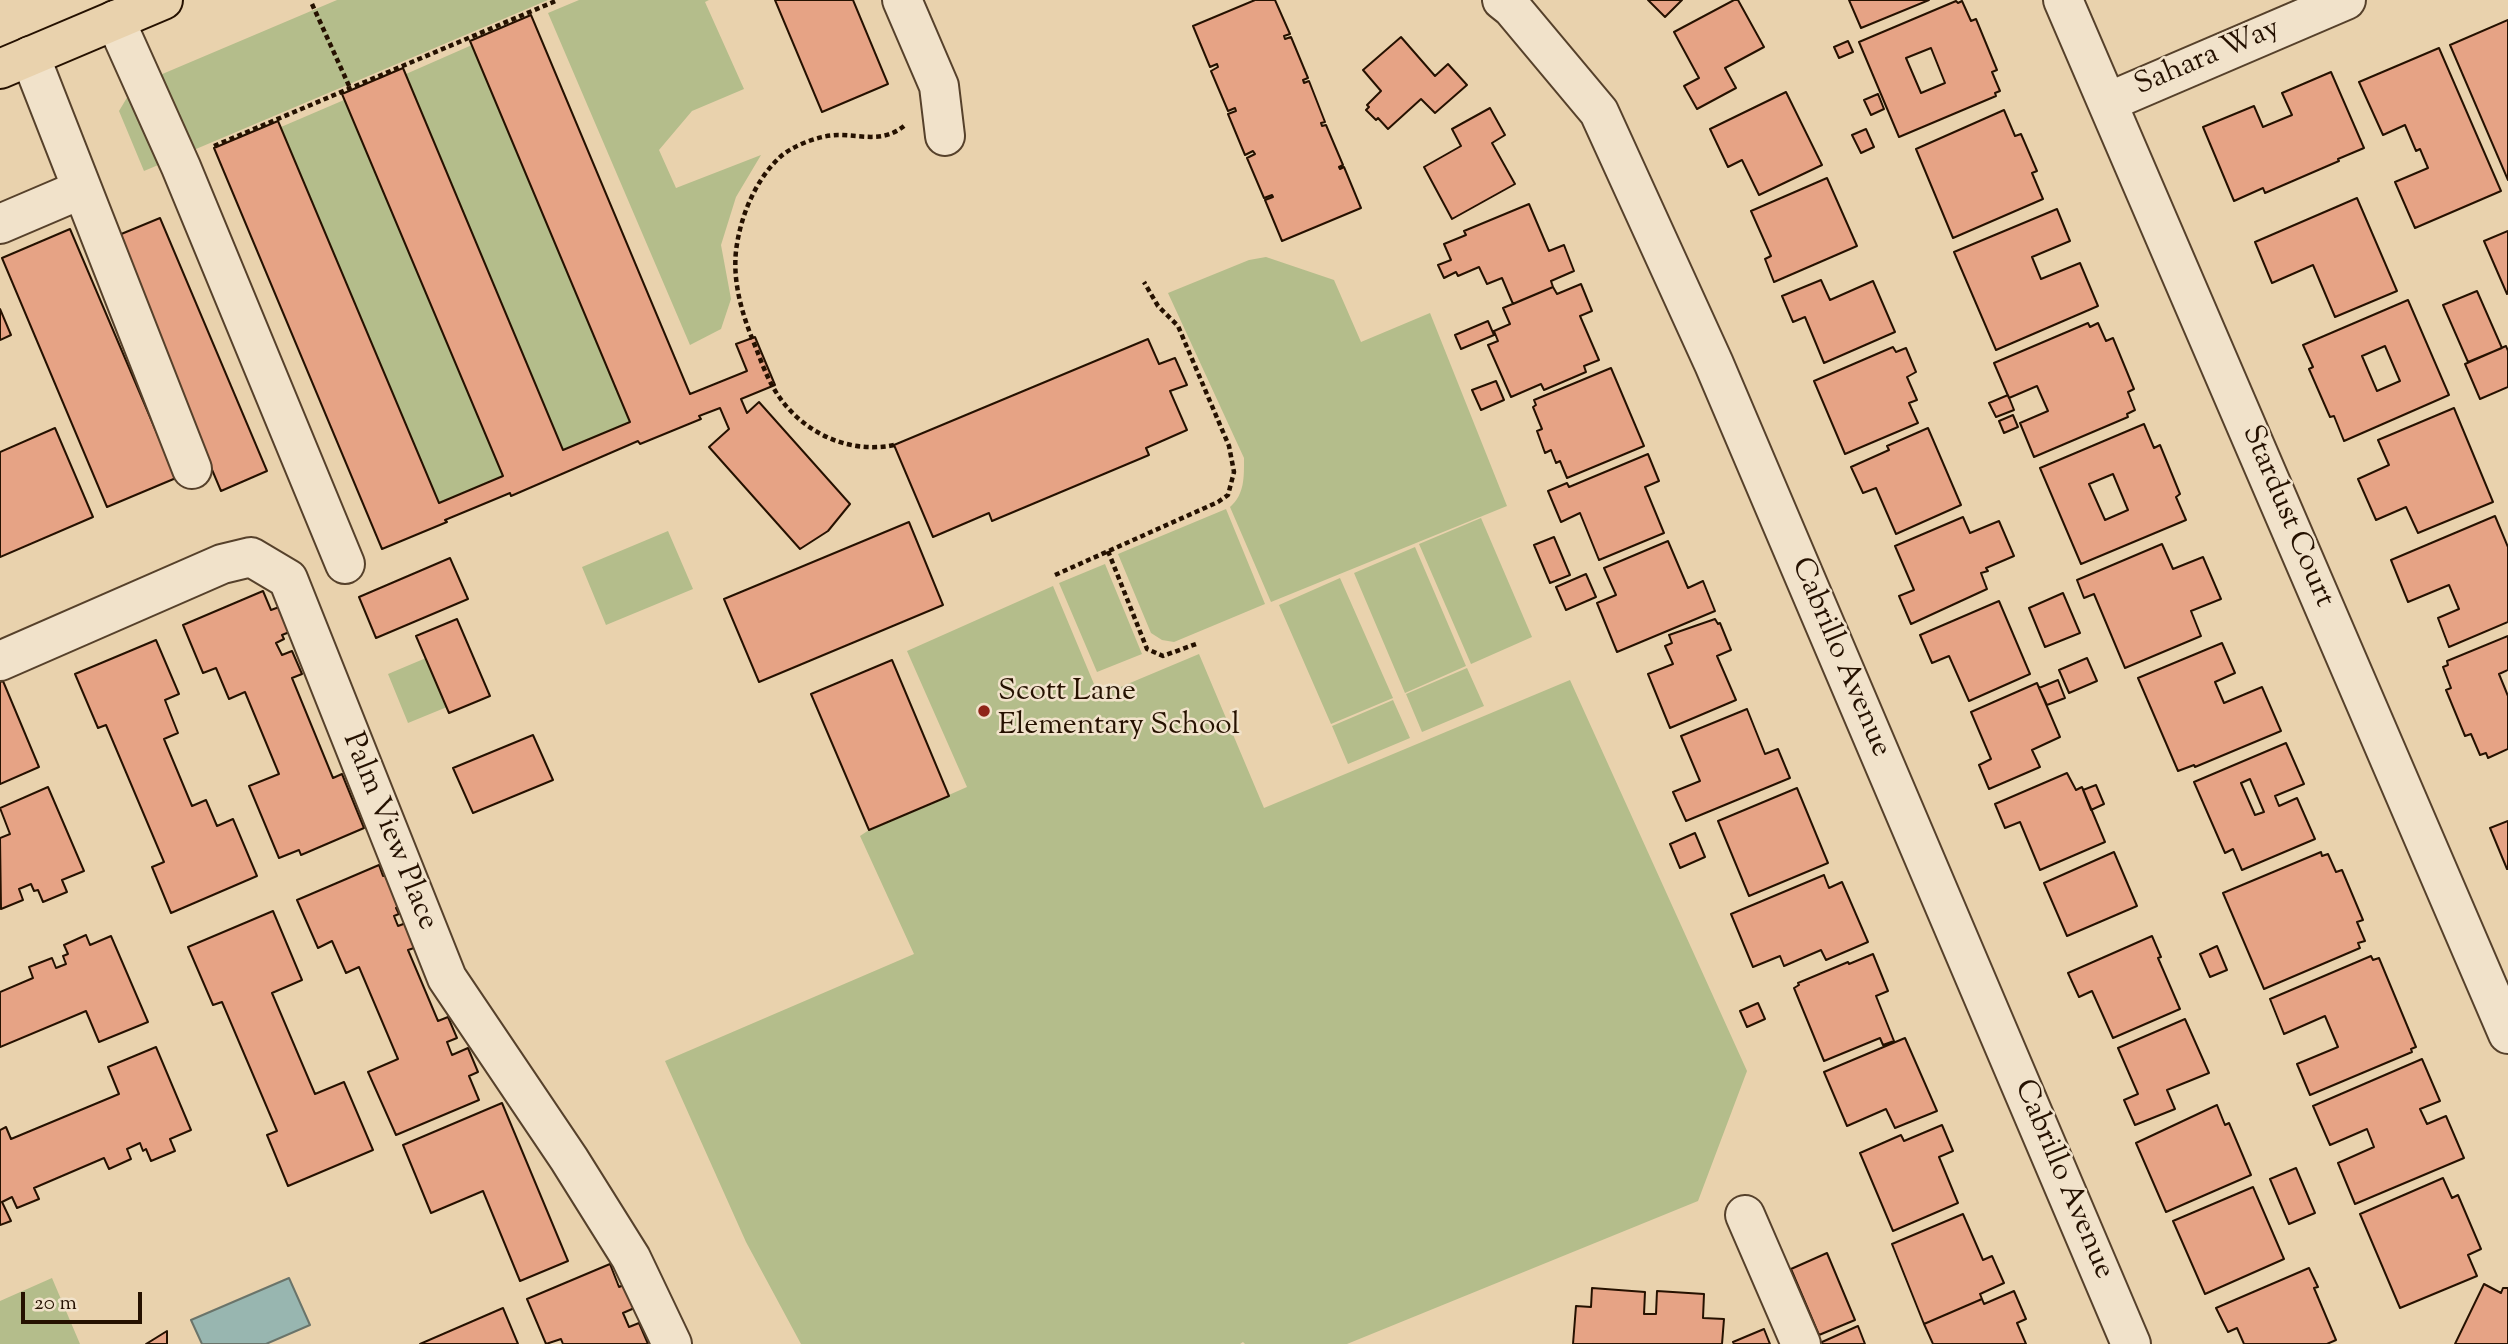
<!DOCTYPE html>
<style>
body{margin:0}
#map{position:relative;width:2508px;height:1344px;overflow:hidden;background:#e9d2ad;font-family:"Sorts Mill Goudy",serif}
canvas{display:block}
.scale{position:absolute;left:21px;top:1292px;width:121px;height:32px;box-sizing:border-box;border:4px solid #251100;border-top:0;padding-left:9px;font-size:21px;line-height:24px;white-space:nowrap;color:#251100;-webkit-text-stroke:5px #f1e2ca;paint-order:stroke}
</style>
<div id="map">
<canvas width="2508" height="1344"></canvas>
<div class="scale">20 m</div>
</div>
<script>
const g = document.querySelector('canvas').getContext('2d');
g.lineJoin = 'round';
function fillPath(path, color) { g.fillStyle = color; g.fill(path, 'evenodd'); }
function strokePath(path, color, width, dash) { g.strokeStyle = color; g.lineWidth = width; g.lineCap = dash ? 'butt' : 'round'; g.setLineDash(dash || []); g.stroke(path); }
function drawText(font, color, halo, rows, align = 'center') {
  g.font = font + ' "Sorts Mill Goudy",serif'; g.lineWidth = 5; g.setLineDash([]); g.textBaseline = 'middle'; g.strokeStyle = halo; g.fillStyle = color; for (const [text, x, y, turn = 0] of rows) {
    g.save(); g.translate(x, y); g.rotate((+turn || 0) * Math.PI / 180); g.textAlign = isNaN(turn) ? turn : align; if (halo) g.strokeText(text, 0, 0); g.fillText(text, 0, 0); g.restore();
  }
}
const green = new Path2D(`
 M337,0H548L144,171L119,111L134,86Z
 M579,0H709L705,2L744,89L692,111L659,150L676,188L761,155L736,197L721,245L731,299L721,329L690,345L548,13Z
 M472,45L630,422L563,450L406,74Z
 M344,100L503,476L439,503L281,127Z
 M1266,257L1334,280L1361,342L1430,313L1507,506L1271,602L1230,507C1245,494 1244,476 1244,458L1168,293L1249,260Z
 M1226,509L1265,604L1174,642L1162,640L1151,633L1118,554Z
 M1481,518L1532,637L1471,664L1419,544Z
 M668,531L693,589L606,625L582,567Z
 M1415,547L1466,666L1405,693L1354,573Z
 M1105,564L1142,654L1097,672L1059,583Z
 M1340,578L1393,698L1331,724L1279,605Z
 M1053,586L1099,696L1199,654L1264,808L1570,680L1747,1071L1698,1201L1347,1344H1245L1243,1342L1240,1344H801L746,1242L665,1061L914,954L860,836L869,830L967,787L907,651Z
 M426,658L447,707L408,723L388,674Z
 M1467,668L1484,706L1422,732L1406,694Z
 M1393,700L1410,738L1348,764L1332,726Z
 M52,1278L80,1344H0V1301Z`);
const water = new Path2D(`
 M289,1278L310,1325L266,1344H202L191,1320Z`);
const building = new Path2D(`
 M775,0H853L888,84L822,112Z
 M1255,0H1275L1290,34L1284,36L1285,39L1291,37L1308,78L1303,80L1304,83L1309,81L1325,122L1321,123L1322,126L1326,125L1343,165L1339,167L1340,169L1344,167L1361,208L1282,241L1265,200L1273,197L1272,195L1264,198L1247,158L1255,154L1253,151L1245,155L1228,114L1236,111L1235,108L1228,111L1211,71L1218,67L1217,64L1210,67L1193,26Z
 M1648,0H1682L1665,17Z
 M1734,0H1738L1764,47L1725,68L1736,88L1697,109L1684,86L1699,78L1674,32Z
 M1849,0H1929L1861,28Z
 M1956,1L1958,3L1962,1L1971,21L1976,19L1997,70L1992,72L2000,91L1995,93L1996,96L1899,137L1859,42ZM1931,48L1945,83L1921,93L1906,58Z
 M531,15L690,394L747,371L736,344L755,337L775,385L741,399L747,413L759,402L850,504L828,531L800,549L709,447L729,429L720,408L699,416L701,419L640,444L638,441L511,496L510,493L445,520L447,522L382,549L214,148L278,121L439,503L503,476L342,94L403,68L563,450L630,422L470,41Z
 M2508,20V180L2450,45Z
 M1401,37L1435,76L1448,64L1467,85L1435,113L1421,99L1388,129L1378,118L1376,120L1366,110L1369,107L1367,105L1381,91L1363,70Z
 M1848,41L1853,52L1839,58L1834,47Z
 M2439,48L2501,191L2415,228L2395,182L2428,168L2420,149L2416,151L2405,125L2383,135L2359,82Z
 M2331,72L2364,148L2338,159L2339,161L2265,193L2263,188L2234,201L2203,127L2254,106L2263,127L2292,115L2282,93Z
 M1786,92L1822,165L1759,195L1742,160L1728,167L1710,129Z
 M1878,94L1884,109L1871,115L1864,100Z
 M1490,108L1505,135L1492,143L1515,184L1452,219L1424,167L1461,146L1452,129Z
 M2004,110L2015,136L2021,134L2037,171L2032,173L2043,199L1953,238L1916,149Z
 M1866,129L1874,147L1861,153L1852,135Z
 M1827,178L1857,246L1774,282L1765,259L1771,256L1751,211Z
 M2357,198L2397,291L2335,317L2313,265L2272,283L2255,242Z
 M1529,204L1549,251L1564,245L1574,271L1551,281L1553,287L1513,304L1502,278L1487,284L1479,267L1458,276L1456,272L1444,278L1438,265L1451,260L1444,244L1466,235L1464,231Z
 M2057,209L2070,241L2032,257L2041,279L2080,263L2098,306L1996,350L1954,252Z
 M160,218L267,471L221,491L114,237Z
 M70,229L176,478L107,507L2,258Z
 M2508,231V293L2507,294L2484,241Z
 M1821,280L1830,300L1873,281L1895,332L1824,363L1805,317L1793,322L1782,296Z
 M1581,284L1592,311L1580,316L1599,360L1584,366L1586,372L1544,390L1541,384L1511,397L1488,345L1498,341L1494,331L1510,324L1503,308L1553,287L1557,294Z
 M2477,291L2502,348L2468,362L2443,305Z
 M2408,300L2449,395L2344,441L2334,416L2330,417L2309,369L2313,367L2303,345ZM2385,346L2400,381L2377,391L2362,356Z
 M0,309L11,335L0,340Z
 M1488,321L1494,335L1461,349L1455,335Z
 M2088,323L2090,327L2098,323L2106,341L2113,338L2134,389L2128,392L2135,410L2127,414L2128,417L2034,457L2020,423L2048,411L2037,386L2009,398L1994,363Z
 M1148,339L1159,364L1175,358L1187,385L1170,391L1187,430L1146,448L1149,455L992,521L989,513L933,537L894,445Z
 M2506,346L2508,351V387L2480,399L2465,364Z
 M1893,347L1896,352L1906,348L1916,372L1907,377L1917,400L1909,403L1918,423L1845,454L1814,381Z
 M1611,368L1644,446L1567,478L1560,461L1556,463L1551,450L1545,453L1537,431L1542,429L1533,407L1536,405L1534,400Z
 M1496,381L1504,400L1481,410L1472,390Z
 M2008,395L2014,410L1996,417L1989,403Z
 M2454,408L2493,502L2418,533L2406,507L2376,520L2358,479L2389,465L2378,440Z
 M2013,415L2018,427L2004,433L1999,421Z
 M2144,424L2154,448L2160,445L2180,494L2176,497L2186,520L2081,564L2040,468ZM2113,474L2128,510L2105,520L2089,484Z
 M55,428L93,517L0,557V452Z
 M1928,428L1961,505L1896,534L1876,488L1863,493L1851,467L1889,450L1887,446Z
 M1648,454L1659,481L1645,487L1664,533L1599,560L1580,513L1561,522L1548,491L1567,483L1569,487Z
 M2495,516L2508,547V622L2449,647L2438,618L2459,609L2449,585L2408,602L2391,560Z
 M1963,517L1970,533L1999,521L2014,556L1986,568L1988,571L1981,573L1987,589L1911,624L1899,596L1914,590L1895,546Z
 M909,522L943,605L759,682L724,599Z
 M1554,537L1570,575L1550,583L1534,545Z
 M1668,541L1688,588L1703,581L1715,611L1617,652L1597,603L1616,595L1604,568Z
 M2162,544L2173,569L2203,557L2221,599L2191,611L2201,636L2125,668L2094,594L2084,598L2077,580Z
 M450,558L468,599L376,638L359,597Z
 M1586,574L1596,597L1566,610L1556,587Z
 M263,591L271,610L282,606L292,631L282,635L284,639L276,643L282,655L292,651L302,674L292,678L333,778L342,774L364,828L301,855L299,850L279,858L249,786L279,774L245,692L229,699L216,668L203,673L183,625Z
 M2063,593L2080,633L2045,647L2029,608Z
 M1999,601L2030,674L1969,701L1949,656L1932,663L1920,635Z
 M457,619L490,696L449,713L416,636Z
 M1715,619L1718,624L1720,623L1731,650L1717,656L1736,700L1670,728L1648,674L1673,664L1665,646L1672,643L1669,635Z
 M2508,636V670L2499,674L2508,696V749L2488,758L2486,753L2480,755L2471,734L2465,736L2446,690L2451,688L2443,667L2448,665L2447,661Z
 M156,640L179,694L165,700L178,733L164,739L192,806L206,800L217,826L233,819L257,876L171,913L152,867L164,862L106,725L98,728L75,674Z
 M2222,643L2235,673L2215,682L2224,703L2262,687L2281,731L2195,767L2194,765L2178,771L2138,678Z
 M2087,658L2097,681L2069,693L2059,670Z
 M892,660L949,796L869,830L811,694Z
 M2058,680L2065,698L2047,705L2039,688Z
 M3,681L39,767L0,784V682Z
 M2037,683L2060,737L2032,750L2040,767L1989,789L1979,765L1991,759L1971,712Z
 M1747,709L1765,754L1778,749L1790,778L1686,821L1673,792L1700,781L1681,736Z
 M533,735L553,780L473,813L453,768Z
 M2286,743L2304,784L2275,796L2279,806L2297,798L2315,839L2242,870L2233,849L2225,853L2194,782ZM2250,779L2264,812L2255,815L2241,783Z
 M2067,773L2076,790L2082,787L2105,842L2040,870L2020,822L2005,828L1995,804Z
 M2096,785L2104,804L2091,810L2083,790Z
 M48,787L84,871L62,880L67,892L43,902L38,890L34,891L31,884L19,889L23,900L1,909L0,838L10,834L0,808Z
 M1797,788L1828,863L1749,896L1718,821Z
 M2508,821V869H2507L2490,828Z
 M1695,833L1705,857L1680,868L1670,844Z
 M2114,852L2137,906L2067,936L2044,883Z
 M2321,852L2322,856L2328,854L2336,872L2342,870L2363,920L2357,922L2365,941L2358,943L2360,948L2264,989L2223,893Z
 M379,865L383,876L396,871L410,903L396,908L399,914L394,916L398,926L406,923L417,947L408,950L438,1021L448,1017L457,1038L447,1042L452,1055L468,1048L478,1072L469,1076L479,1100L396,1135L368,1072L398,1059L359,967L346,973L332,941L318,948L297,900Z
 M1824,875L1829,888L1842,882L1868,942L1826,960L1821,950L1784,966L1780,956L1753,967L1731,914Z
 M273,911L302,980L272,993L315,1094L344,1082L373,1150L288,1186L267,1135L277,1131L222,1002L213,1005L188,947Z
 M86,935L90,945L111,936L148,1022L99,1042L86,1011L0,1047V992L33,978L29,967L52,958L56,968L66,964L63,956L68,954L64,945Z
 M2152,936L2161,957L2158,958L2180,1009L2113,1038L2092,991L2079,997L2068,973Z
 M2217,946L2227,970L2210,977L2200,954Z
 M1873,954L1888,991L1876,996L1894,1041L1883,1045L1880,1038L1824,1061L1794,988L1799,985L1798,983L1848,962L1849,964Z
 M2371,956L2373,960L2379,958L2416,1047L2411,1049L2412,1052L2310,1095L2297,1064L2338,1047L2325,1016L2284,1034L2270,999Z
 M1758,1003L1765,1019L1747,1027L1740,1011Z
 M2185,1019L2209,1073L2167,1090L2175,1109L2135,1125L2124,1100L2138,1094L2118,1048Z
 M1905,1038L1937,1111L1895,1128L1886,1109L1847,1126L1824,1072Z
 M156,1047L191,1130L170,1139L175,1151L151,1161L146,1149L143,1151L140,1143L127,1149L131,1159L109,1169L104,1158L34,1188L39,1199L17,1208L12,1197L2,1202L11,1221L0,1225V1130L6,1127L11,1139L119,1094L108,1067Z
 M2422,1059L2440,1101L2420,1109L2427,1124L2446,1116L2464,1158L2355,1204L2338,1163L2374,1147L2367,1129L2330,1145L2313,1106Z
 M502,1103L568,1261L520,1281L483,1191L431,1213L403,1145Z
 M2217,1105L2225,1125L2229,1123L2251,1175L2166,1212L2136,1143Z
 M1942,1125L1953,1151L1939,1157L1958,1203L1893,1231L1860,1153L1901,1135L1904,1141Z
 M2296,1168L2315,1213L2289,1224L2270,1179Z
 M2443,1178L2452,1198L2458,1195L2481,1249L2468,1255L2477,1276L2400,1308L2360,1214Z
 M2253,1187L2284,1259L2205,1294L2173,1221Z
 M1963,1214L1983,1260L1992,1256L2004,1283L1980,1294L1982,1299L1924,1324L1892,1244Z
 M1827,1253L1855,1320L1819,1335L1791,1269Z
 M610,1264L619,1287L629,1283L639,1306L623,1313L629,1327L639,1323L648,1344H563L561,1339L546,1344L527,1299Z
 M2309,1268L2318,1287L2314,1288L2336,1340L2327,1344H2244L2237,1328L2228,1332L2216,1308Z
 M2484,1284L2501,1293L2503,1288H2508V1344H2455Z
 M1592,1288L1645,1292L1644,1314H1656L1657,1291L1704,1294L1703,1318L1724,1319L1722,1344H1573L1576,1306L1591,1307Z
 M2014,1291L2026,1319L2017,1323L2026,1344H1933L1924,1324L1982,1299L1984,1304Z
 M503,1308L518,1344H420Z
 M1858,1326L1865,1344H1823L1822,1342Z
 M1764,1329L1770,1344H1734L1733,1342Z
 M167,1331V1344H146Z`);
const path = new Path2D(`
 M312,4L350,88
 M214,146L558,0
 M894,445C846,455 797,430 773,387C766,375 761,361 756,348C742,315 731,279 737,244C742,213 756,180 779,158C791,146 820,135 838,135C862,135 883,143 904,126
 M1108,551L1147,649L1163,656L1196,644
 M1055,575L1218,502L1228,495L1234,472L1229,446L1178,326L1158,306L1144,282`);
const minor = new Path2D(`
 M902,0L939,86L945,136
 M1502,0L1512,8L1599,112L1714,364L2131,1344
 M2063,0L2508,1034
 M115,20L181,167L345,564
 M30,56L192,469
 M2108,102L2346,0
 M0,224L82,189
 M0,661L222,564L251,557L288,579L447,978L569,1159L631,1258L672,1344
 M1745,1215L1801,1344`);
const major = new Path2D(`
 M0,69L163,0`);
const markers = [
 [984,711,7,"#8f2418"]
];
const streetNames = [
 ["Sahara Way",2208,59,-23],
 ["Stardust Court",2286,517,67],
 ["Cabrillo Avenue",1839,658,67],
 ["Palm View Place",388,832,68],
 ["Cabrillo Avenue",2062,1180,67]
];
const poiNames = [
 ["Scott Lane",998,694],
 ["Elementary School",998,728]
];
fillPath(green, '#b4bd8b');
fillPath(water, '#98b6b0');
strokePath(water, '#6a746a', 2);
fillPath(building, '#e6a385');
strokePath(building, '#251100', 2);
strokePath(minor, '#56412b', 42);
strokePath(major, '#251100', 42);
strokePath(path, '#251100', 4.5, [5, 3.5]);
strokePath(minor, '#f1e2ca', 38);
strokePath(major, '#e9d2ad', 38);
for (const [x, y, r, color] of markers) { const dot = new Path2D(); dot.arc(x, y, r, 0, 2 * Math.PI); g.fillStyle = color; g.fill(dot); strokePath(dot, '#f1e2ca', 2.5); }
drawText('30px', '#251100', '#f1e2ca', streetNames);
drawText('30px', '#251100', '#f1e2ca', poiNames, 'left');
</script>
